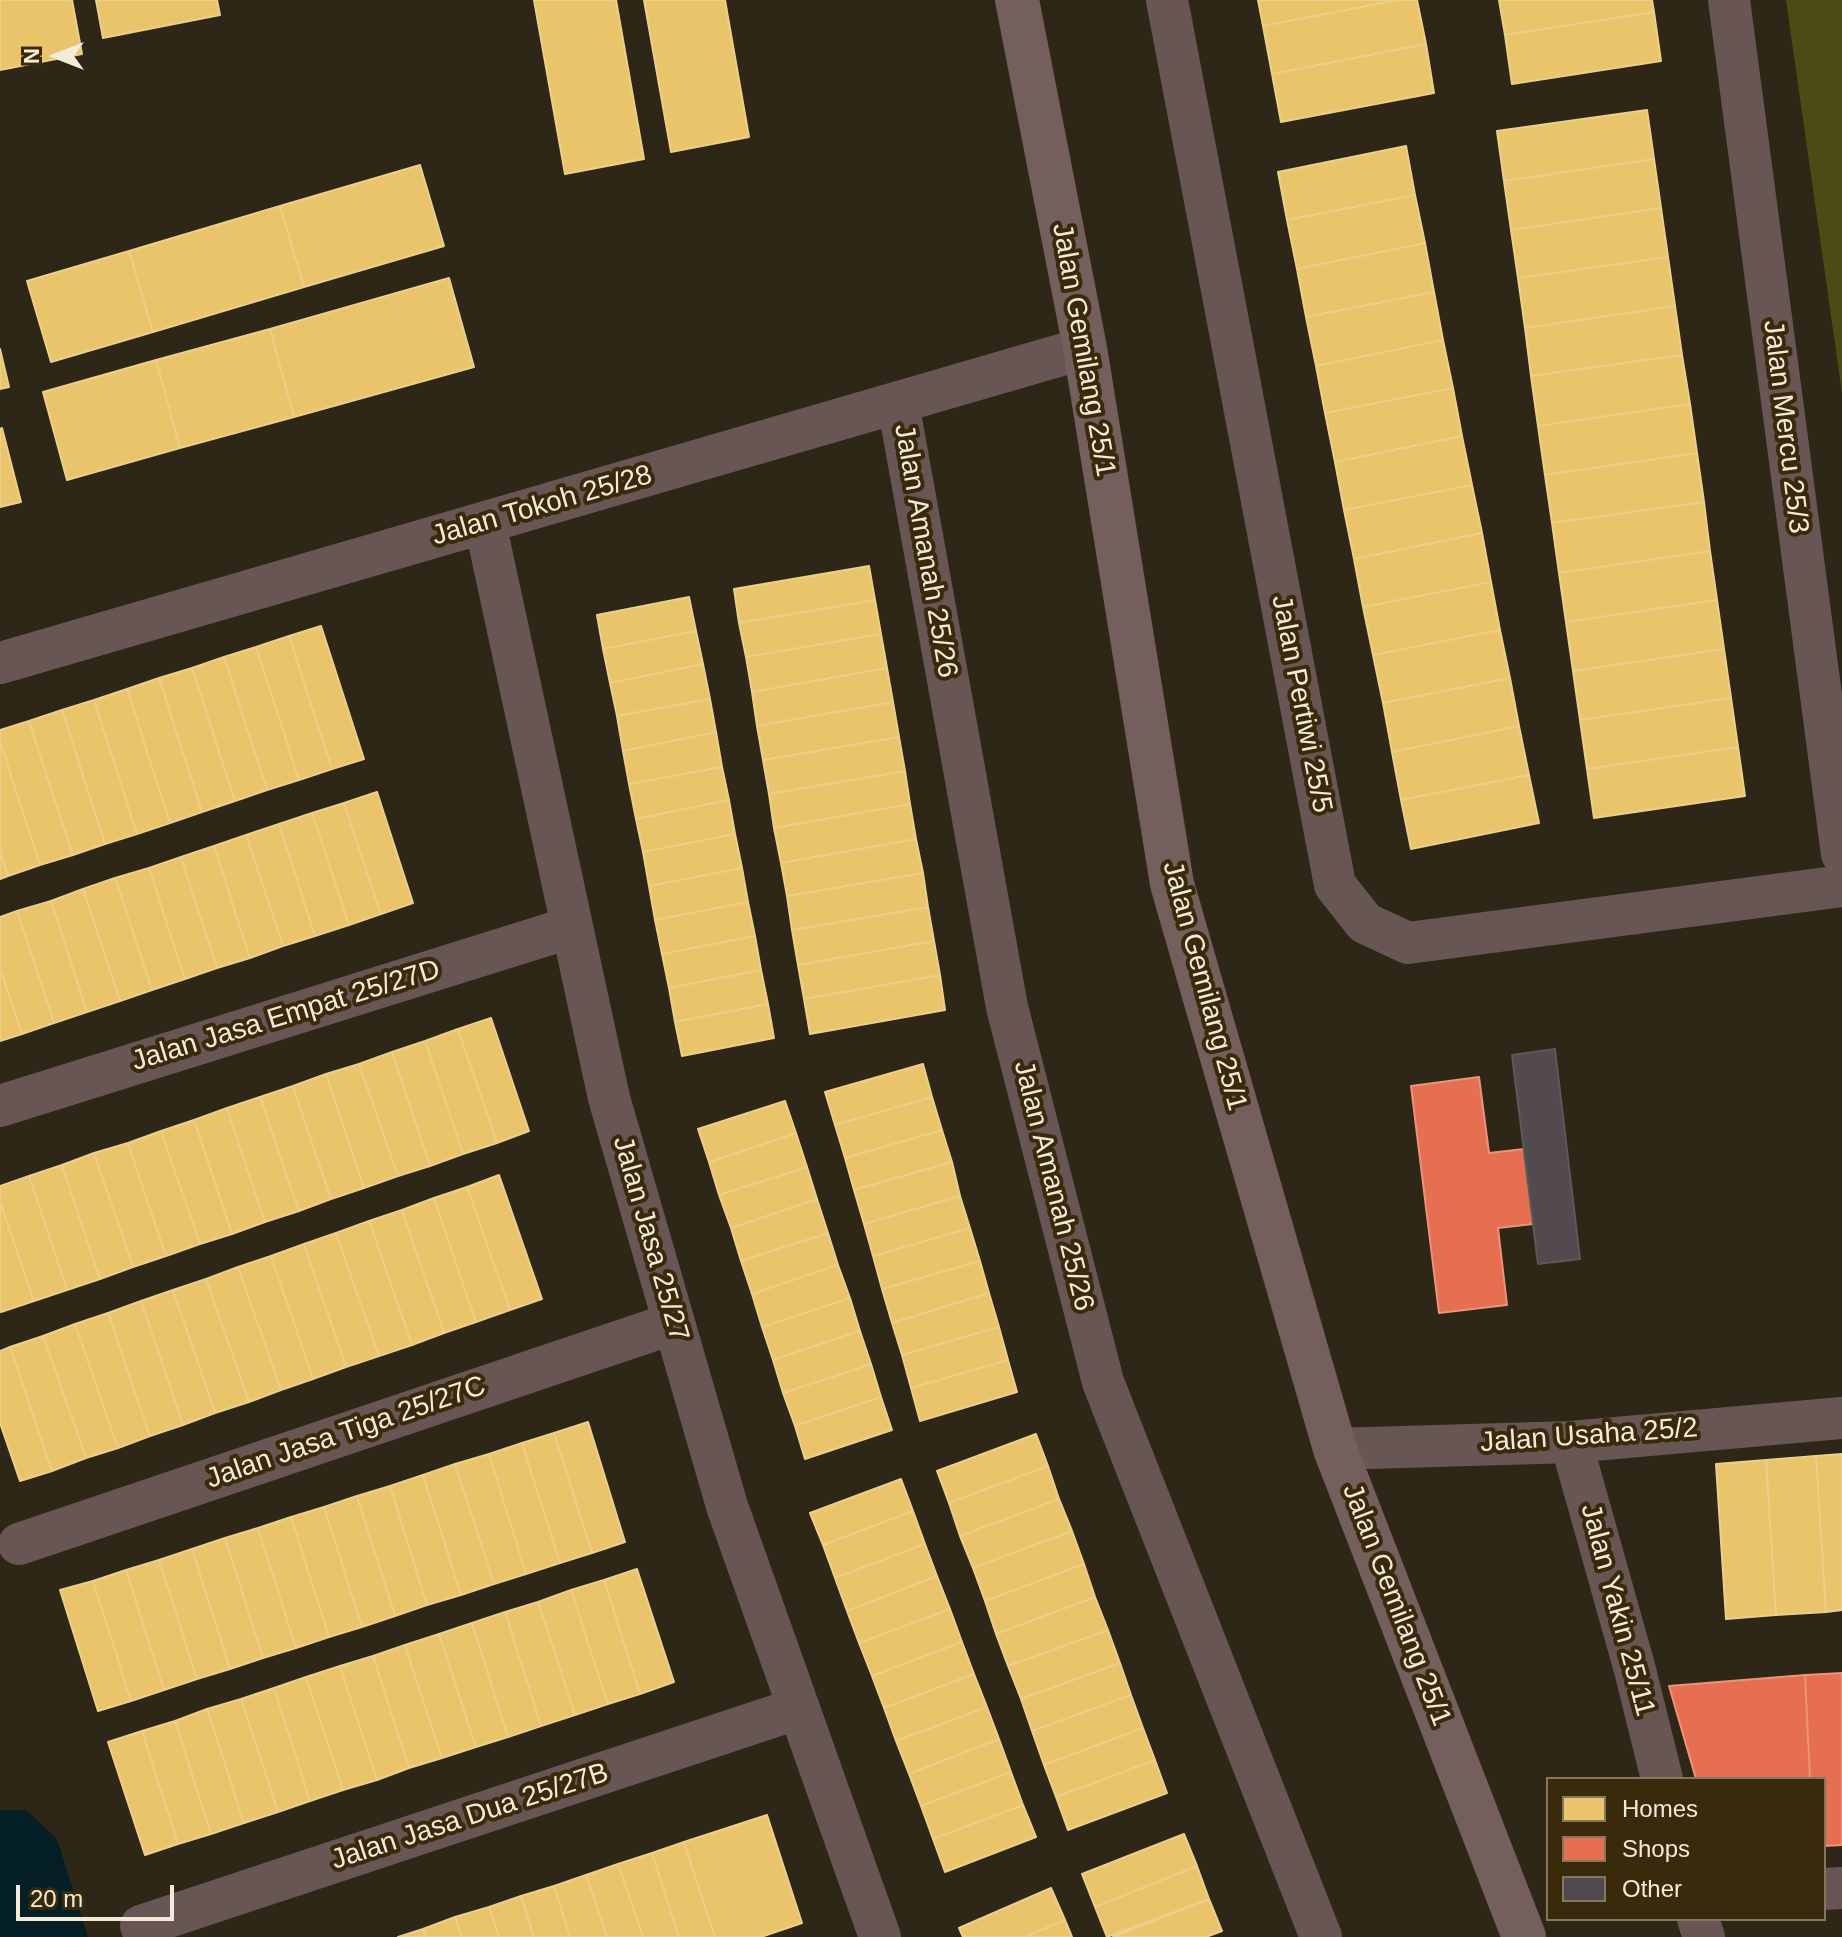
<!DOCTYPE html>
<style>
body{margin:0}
#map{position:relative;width:1842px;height:1937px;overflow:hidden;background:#2e2616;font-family:Helvetica,sans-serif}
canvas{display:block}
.legend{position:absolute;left:1546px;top:1777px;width:280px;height:144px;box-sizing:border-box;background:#392a0c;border:2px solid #84775e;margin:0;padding:10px 14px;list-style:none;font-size:24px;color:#f4ead9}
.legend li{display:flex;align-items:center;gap:16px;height:40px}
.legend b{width:40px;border:2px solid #84775e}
.north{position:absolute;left:16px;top:16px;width:80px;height:80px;-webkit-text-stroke:6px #392a0c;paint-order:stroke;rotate:270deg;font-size:22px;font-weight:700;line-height:32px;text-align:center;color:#f4ead9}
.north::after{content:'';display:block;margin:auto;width:28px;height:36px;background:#f4ead9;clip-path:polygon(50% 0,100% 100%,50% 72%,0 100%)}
.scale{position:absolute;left:16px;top:1885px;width:158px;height:36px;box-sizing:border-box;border:4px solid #f4ead9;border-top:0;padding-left:10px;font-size:24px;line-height:28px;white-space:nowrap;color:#f4ead9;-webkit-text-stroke:6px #392a0c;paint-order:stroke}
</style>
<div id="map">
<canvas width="1842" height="1937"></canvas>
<ul class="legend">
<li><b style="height:22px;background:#e9c46a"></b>Homes</li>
<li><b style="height:22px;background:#e76f51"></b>Shops</li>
<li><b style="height:22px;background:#524a4f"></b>Other</li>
</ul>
<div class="north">N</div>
<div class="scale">20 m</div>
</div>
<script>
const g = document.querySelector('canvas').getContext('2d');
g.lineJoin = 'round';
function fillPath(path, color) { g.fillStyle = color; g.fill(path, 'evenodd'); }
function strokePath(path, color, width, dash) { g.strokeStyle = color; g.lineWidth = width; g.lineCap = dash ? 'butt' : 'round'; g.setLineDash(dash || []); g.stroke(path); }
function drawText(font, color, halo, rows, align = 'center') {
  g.font = font + ' Helvetica,sans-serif'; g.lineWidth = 8; g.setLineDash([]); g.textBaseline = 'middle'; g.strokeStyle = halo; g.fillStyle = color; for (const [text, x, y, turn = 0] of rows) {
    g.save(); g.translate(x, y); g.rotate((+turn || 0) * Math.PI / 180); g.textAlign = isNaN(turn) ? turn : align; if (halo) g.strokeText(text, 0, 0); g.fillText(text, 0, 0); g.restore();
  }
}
const green = new Path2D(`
 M1786,0H1842V393Z`);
const water = new Path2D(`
 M0,1810H26L57,1839L88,1937H0Z`);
const homes = new Path2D(`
 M0,0H72L82,54L0,70Z
 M96,0H217L220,15L103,38Z
 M534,0H616L644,159L565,174Z
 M644,0H725L749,137L671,152Z
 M1258,0H1398L1263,26Z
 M1398,0H1417L1426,44L1272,74L1263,26Z
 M1499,0H1652L1654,12L1505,35Z
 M1654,12L1661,61L1512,84L1505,35Z
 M1426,44L1434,93L1281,122L1272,74Z
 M1647,110L1654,159L1504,181L1497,131Z
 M1406,146L1415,195L1287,220L1278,172Z
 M1654,159L1661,208L1511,230L1504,181Z
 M420,165L444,246L304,287L280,206Z
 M1415,195L1425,243L1297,269L1287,220Z
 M280,206L304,287L153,332L129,251Z
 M1661,208L1668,257L1518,278L1511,230Z
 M1425,243L1434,292L1306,317L1297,269Z
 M129,251L153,332L51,362L27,281Z
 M1668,257L1675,306L1525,328L1518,278Z
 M449,278L474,367L294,417L270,329Z
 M1434,292L1443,340L1316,366L1306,317Z
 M1675,306L1682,355L1531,376L1525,328Z
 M270,329L294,417L180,448L156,360Z
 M1443,340L1453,388L1325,413L1316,366Z
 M0,349L9,387L0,389Z
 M1682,355L1690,404L1538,426L1531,376Z
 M156,360L180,448L67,480L43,392Z
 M1453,388L1462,436L1335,462L1325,413Z
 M1690,404L1697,453L1545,475L1538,426Z
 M2,428L21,502L0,507V429Z
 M1462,436L1472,485L1344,510L1335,462Z
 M1697,453L1704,502L1552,523L1545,475Z
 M1472,485L1482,533L1354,559L1344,510Z
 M1704,502L1710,551L1559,573L1552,523Z
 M1482,533L1491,582L1363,607L1354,559Z
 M1710,551L1717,600L1566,622L1559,573Z
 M869,566L875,600L739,623L734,589Z
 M1491,582L1500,630L1373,655L1363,607Z
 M689,597L696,631L603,649L597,615Z
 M875,600L881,634L746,657L739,623Z
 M1717,600L1724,649L1573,671L1566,622Z
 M321,626L364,759L332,769L289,636Z
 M1500,630L1510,678L1383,703L1373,655Z
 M696,631L703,664L610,683L603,649Z
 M881,634L887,668L752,692L746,657Z
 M289,636L332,769L299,780L256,647Z
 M256,647L299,780L267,790L224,657Z
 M1724,649L1731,698L1580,720L1573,671Z
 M224,657L267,790L235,801L192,668Z
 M703,664L710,699L617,716L610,683Z
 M192,668L235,801L202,812L159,678Z
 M887,668L893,702L757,726L752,692Z
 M159,678L202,812L170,823L127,689Z
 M1510,678L1519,726L1392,752L1383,703Z
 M127,689L170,823L137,834L94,700Z
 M1731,698L1738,747L1587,769L1580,720Z
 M710,699L716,732L623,751L617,716Z
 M94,700L137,834L105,844L62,710Z
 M893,702L899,737L763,760L757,726Z
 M62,710L105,844L73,855L29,721Z
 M29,721L73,855L40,865L0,741V730Z
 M1519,726L1529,775L1401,800L1392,752Z
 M716,732L722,767L629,784L623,751Z
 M899,737L905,771L769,794L763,760Z
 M0,741L40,865L8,876L0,850Z
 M1738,747L1745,796L1594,818L1587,769Z
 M722,767L729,800L636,819L629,784Z
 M905,771L910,804L774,828L769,794Z
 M1529,775L1539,823L1411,849L1401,800Z
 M377,792L413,903L381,914L344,803Z
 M729,800L735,834L643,852L636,819Z
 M344,803L381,914L349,925L312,813Z
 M910,804L916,839L781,863L774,828Z
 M312,813L349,925L315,936L279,824Z
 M279,824L315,936L283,946L246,835Z
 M735,834L742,868L649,886L643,852Z
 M246,835L283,946L250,958L214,846Z
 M916,839L923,873L787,896L781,863Z
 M214,846L250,958L217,968L181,857Z
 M0,850L8,876L0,879Z
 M181,857L217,968L185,979L149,868Z
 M149,868L185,979L152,990L115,878Z
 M742,868L748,902L655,920L649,886Z
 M923,873L928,907L792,930L787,896Z
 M115,878L152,990L120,1001L83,889Z
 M83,889L120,1001L87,1012L51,901Z
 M51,901L87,1012L54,1023L17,911Z
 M748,902L755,936L662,954L655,920Z
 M928,907L934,941L798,965L792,930Z
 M17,911L54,1023L22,1034L0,968V917Z
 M755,936L761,970L669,988L662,954Z
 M934,941L940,975L804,999L798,965Z
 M0,968L22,1034L0,1041Z
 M761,970L768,1004L675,1022L669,988Z
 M940,975L945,1010L810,1034L804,999Z
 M768,1004L774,1038L682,1056L675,1022Z
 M491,1018L529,1131L497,1143L458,1029Z
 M458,1029L497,1143L463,1154L425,1041Z
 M425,1041L463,1154L430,1166L392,1052Z
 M392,1052L430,1166L398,1176L359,1064Z
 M359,1064L398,1176L364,1188L326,1074Z
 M923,1064L932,1097L835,1125L825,1092Z
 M326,1074L364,1188L331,1199L293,1086Z
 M293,1086L331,1199L299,1211L260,1097Z
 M260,1097L299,1211L265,1222L227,1108Z
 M932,1097L942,1130L845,1158L835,1125Z
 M785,1101L796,1133L709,1162L698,1129Z
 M227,1108L265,1222L232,1234L194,1120Z
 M194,1120L232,1234L200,1244L161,1131Z
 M942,1130L952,1162L854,1190L845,1158Z
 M161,1131L200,1244L166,1256L128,1143Z
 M796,1133L807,1167L719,1195L709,1162Z
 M128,1143L166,1256L133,1267L94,1153Z
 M94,1153L133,1267L100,1279L62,1165Z
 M952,1162L960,1196L864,1224L854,1190Z
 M62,1165L100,1279L67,1290L29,1176Z
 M807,1167L817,1199L731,1228L719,1195Z
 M499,1175L542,1299L510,1310L467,1187Z
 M29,1176L67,1290L34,1301L0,1202V1186Z
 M467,1187L510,1310L476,1322L434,1198Z
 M960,1196L970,1228L873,1256L864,1224Z
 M434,1198L476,1322L444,1333L402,1210Z
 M817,1199L828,1233L741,1261L731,1228Z
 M0,1202L34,1301L1,1312L0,1310Z
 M402,1210L444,1333L412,1345L369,1221Z
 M369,1221L412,1345L379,1356L336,1233Z
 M970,1228L980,1261L882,1289L873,1256Z
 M336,1233L379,1356L346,1367L304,1244Z
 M828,1233L838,1265L752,1294L741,1261Z
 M304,1244L346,1367L313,1379L271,1256Z
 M271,1256L313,1379L281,1390L238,1267Z
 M980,1261L989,1293L892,1323L882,1289Z
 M838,1265L850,1298L762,1327L752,1294Z
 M238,1267L281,1390L249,1402L206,1279Z
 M206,1279L249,1402L215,1413L173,1290Z
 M173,1290L215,1413L183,1425L141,1301Z
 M989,1293L999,1327L902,1355L892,1323Z
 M850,1298L860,1331L773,1360L762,1327Z
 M141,1301L183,1425L150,1436L108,1313Z
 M108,1313L150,1436L118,1448L75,1324Z
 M75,1324L118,1448L86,1458L43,1336Z
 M999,1327L1008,1360L911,1388L902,1355Z
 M860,1331L871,1364L783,1393L773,1360Z
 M43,1336L86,1458L52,1471L10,1347Z
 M10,1347L52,1471L20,1481L0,1423V1351Z
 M1008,1360L1017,1392L920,1421L911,1388Z
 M871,1364L881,1397L795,1426L783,1393Z
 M881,1397L892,1430L805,1459L795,1426Z
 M588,1422L625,1542L592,1553L554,1433Z
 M554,1433L592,1553L560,1563L522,1443Z
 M1036,1434L1048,1466L949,1503L937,1471Z
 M522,1443L560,1563L526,1574L489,1454Z
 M489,1454L526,1574L494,1584L455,1464Z
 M1842,1454V1610L1826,1612L1816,1456Z
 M1816,1456L1826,1612L1776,1615L1766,1460Z
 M1766,1460L1776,1615L1726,1619L1716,1464Z
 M455,1464L494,1584L461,1595L423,1475Z
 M1048,1466L1059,1499L960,1536L949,1503Z
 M423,1475L461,1595L427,1605L390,1486Z
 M901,1479L913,1511L823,1545L810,1513Z
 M390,1486L427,1605L395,1616L357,1496Z
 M357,1496L395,1616L362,1627L324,1507Z
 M1059,1499L1072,1531L973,1568L960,1536Z
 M324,1507L362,1627L329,1637L291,1517Z
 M913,1511L925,1544L835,1578L823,1545Z
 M291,1517L329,1637L296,1648L258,1528Z
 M258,1528L296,1648L263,1658L225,1538Z
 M1072,1531L1084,1564L985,1601L973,1568Z
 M225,1538L263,1658L230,1669L192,1549Z
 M925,1544L937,1576L847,1611L835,1578Z
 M192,1549L230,1669L197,1679L159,1560Z
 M159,1560L197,1679L164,1690L126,1570Z
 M1084,1564L1095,1597L996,1634L985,1601Z
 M637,1569L674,1682L640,1694L604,1580Z
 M126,1570L164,1690L131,1701L93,1581Z
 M937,1576L950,1609L859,1643L847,1611Z
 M604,1580L640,1694L608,1704L571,1590Z
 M93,1581L131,1701L98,1711L60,1590Z
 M571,1590L608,1704L575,1715L538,1602Z
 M1095,1597L1108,1630L1008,1666L996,1634Z
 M538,1602L575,1715L541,1726L505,1612Z
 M950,1609L962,1642L872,1676L859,1643Z
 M505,1612L541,1726L508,1737L472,1623Z
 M472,1623L508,1737L476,1747L439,1634Z
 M1108,1630L1120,1663L1021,1699L1008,1666Z
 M439,1634L476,1747L442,1758L405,1645Z
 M962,1642L974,1674L884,1708L872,1676Z
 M405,1645L442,1758L409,1768L373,1656Z
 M373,1656L409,1768L377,1780L340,1666Z
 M1120,1663L1131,1695L1032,1731L1021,1699Z
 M340,1666L377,1780L343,1790L306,1677Z
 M974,1674L987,1707L896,1741L884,1708Z
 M306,1677L343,1790L310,1801L274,1688Z
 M274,1688L310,1801L278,1812L241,1699Z
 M1131,1695L1143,1728L1044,1765L1032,1731Z
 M241,1699L278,1812L244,1823L207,1709Z
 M987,1707L999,1739L909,1774L896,1741Z
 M207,1709L244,1823L211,1834L175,1721Z
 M175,1721L211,1834L178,1844L142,1731Z
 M1143,1728L1155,1760L1056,1797L1044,1765Z
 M142,1731L178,1844L145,1855L108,1742Z
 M999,1739L1011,1772L921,1806L909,1774Z
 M1155,1760L1167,1793L1068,1830L1056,1797Z
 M1011,1772L1023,1805L933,1839L921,1806Z
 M1023,1805L1036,1837L945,1872L933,1839Z
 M767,1815L802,1923L761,1937H715L684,1842Z
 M1184,1834L1197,1866L1095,1907L1082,1874Z
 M684,1842L715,1937H679L652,1853Z
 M652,1853L679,1937H643L618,1864Z
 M618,1864L643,1937H607L586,1875Z
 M1197,1866L1209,1899L1107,1937L1095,1907Z
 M586,1875L607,1937H570L554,1886Z
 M554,1886L570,1937H534L521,1896Z
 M1051,1888L1065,1920L1025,1937H963L959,1928Z
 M521,1896L534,1937H499L489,1907Z
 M1209,1899L1222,1931L1206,1937H1113Z
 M489,1907L499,1937H462L455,1917Z
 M455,1917L462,1937H426L423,1929Z
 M1065,1920L1072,1937H1025Z
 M423,1929L426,1937H398Z`);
const shops = new Path2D(`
 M1479,1077L1489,1153L1524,1149L1533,1224L1498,1228L1507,1305L1439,1313L1411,1086Z
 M1842,1673V1845L1824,1846V1779H1810L1805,1675Z
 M1805,1675L1810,1779H1696L1669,1686Z`);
const building = new Path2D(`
 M1555,1049L1580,1259L1538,1264L1512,1055Z`);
const street = new Path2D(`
 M1167,0L1335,885L1365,923L1408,943L1842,886
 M1729,0L1842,854
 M898,403L1007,1007L1103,1382L1321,1937
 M485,523L609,1098L727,1506L880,1937
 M0,663L1085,348
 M0,1106L572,927
 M1571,1442L1635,1670L1662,1779
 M1335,1449L1571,1442L1842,1418
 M19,1544L674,1323
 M1824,1889L1842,1888
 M1698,1919L1704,1937
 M141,1926L799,1708`);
const secondary = new Path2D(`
 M1017,0L1085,348L1172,884L1335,1449L1524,1937`);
const streetNames = [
 ["Jalan Gemilang 25/1",1083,350,80],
 ["Jalan Mercu 25/3",1785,427,83],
 ["Jalan Tokoh 25/28",542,506,-16],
 ["Jalan Amanah 25/26",925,551,80],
 ["Jalan Pertiwi 25/5",1301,704,79],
 ["Jalan Gemilang 25/1",1204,986,75],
 ["Jalan Jasa Empat 25/27D",286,1016,-17],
 ["Jalan Amanah 25/26",1053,1186,76],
 ["Jalan Jasa 25/27",650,1239,74],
 ["Jalan Jasa Tiga 25/27C",346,1433,-19],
 ["Jalan Usaha 25/2",1589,1436,-4],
 ["Jalan Gemilang 25/1",1396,1605,69],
 ["Jalan Yakin 25/11",1617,1610,75],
 ["Jalan Jasa Dua 25/27B",470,1817,-18]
];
fillPath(green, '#4b4c14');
fillPath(water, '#041f25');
fillPath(homes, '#e9c46a');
strokePath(homes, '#eccf8b', 2);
fillPath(shops, '#e76f51');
strokePath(shops, '#eb947a', 2);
fillPath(building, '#524a4f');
strokePath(building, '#5e5958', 2);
strokePath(street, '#675653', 42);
strokePath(secondary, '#745f5c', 44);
drawText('28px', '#f4ead9', '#392a0c', streetNames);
</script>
